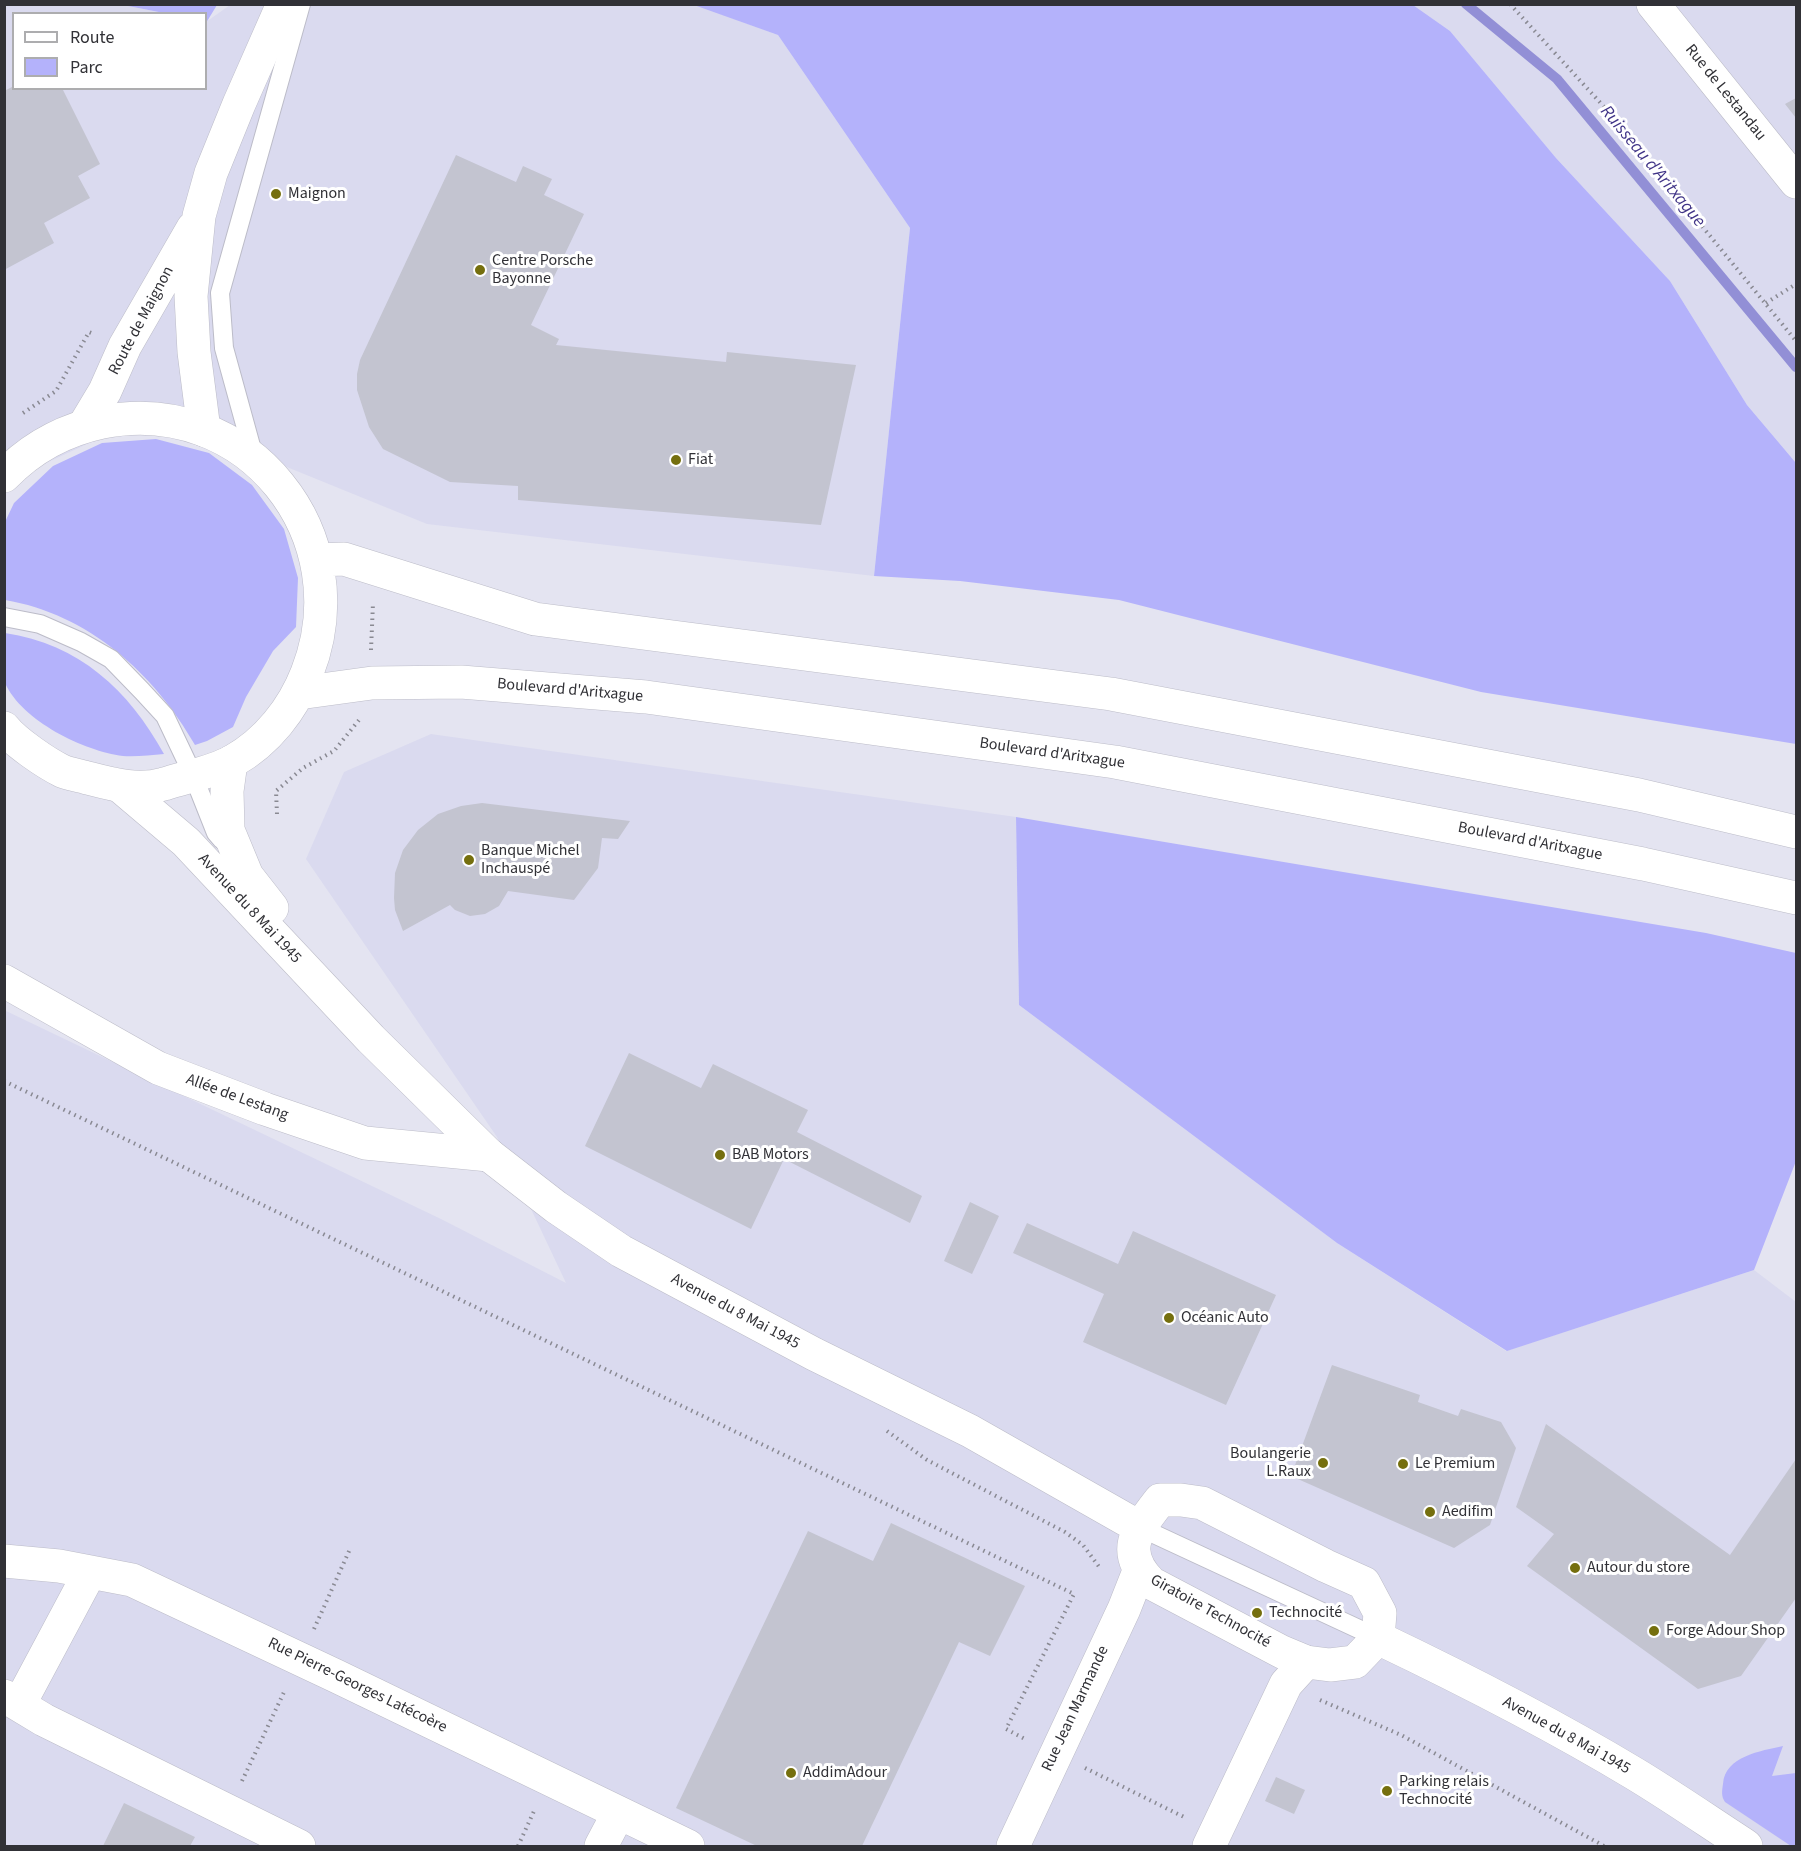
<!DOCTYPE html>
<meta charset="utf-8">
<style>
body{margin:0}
#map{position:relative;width:1801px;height:1851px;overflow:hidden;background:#e4e4f1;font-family:"Source Sans 3",sans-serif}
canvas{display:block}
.frame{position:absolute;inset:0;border:6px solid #313136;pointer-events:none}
.legend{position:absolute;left:12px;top:12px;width:195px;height:78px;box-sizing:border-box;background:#fff;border:2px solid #adadaf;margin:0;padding:8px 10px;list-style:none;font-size:18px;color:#313136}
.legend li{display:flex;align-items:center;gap:12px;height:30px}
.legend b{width:30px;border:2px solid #adadaf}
</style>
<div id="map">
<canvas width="1801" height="1851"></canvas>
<div class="frame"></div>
<ul class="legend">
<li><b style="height:8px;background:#fff"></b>Route</li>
<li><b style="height:16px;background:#b4b2fb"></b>Parc</li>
</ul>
</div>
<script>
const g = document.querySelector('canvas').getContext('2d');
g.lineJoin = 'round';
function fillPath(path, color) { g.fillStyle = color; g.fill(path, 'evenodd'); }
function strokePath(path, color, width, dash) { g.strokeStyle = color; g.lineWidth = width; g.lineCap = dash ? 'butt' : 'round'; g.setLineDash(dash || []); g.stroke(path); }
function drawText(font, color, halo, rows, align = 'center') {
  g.font = font + ' "Source Sans 3",sans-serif'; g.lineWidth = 6; g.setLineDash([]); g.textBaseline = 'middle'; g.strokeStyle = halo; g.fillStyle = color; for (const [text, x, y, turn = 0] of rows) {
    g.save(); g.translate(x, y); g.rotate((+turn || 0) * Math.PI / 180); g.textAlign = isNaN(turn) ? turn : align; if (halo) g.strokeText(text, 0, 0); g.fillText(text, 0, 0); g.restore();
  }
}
const built = new Path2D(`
 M694,4L778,35L910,228L874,576L427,524L154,413L5,482L4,5H123L164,13L14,14V88H206V22L230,5Z
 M1413,5H1796V463L1747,405L1670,281L1556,158L1450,31Z
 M431,734L1016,817L1019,1005L1337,1243L1506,1351L1754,1270L1796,1302V1846H5L4,1010L441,1219L566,1283L497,1137L306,859L344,772Z`);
const green = new Path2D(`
 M123,5H217L206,23V14L164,13Z
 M694,5H1413L1450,31L1556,158L1670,281L1747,405L1796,463V744L1481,692L1119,600L960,581L874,576L910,228L778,35Z
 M156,439L209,453L252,485L284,529L298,578L296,627L273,651L246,697L233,727L207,741L195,745C154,673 88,614 5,600V522L14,503L53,466L102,443Z
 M5,633C79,644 129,690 164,754C151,755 136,757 123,756C84,751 22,721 5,683C1,673 4,645 5,633Z
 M1016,817L1706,933L1796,953V1161L1754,1270L1507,1351L1337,1243L1019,1005Z
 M1783,1746L1772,1776L1796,1773V1846H1791L1725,1802C1721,1796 1722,1791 1723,1784C1725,1756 1761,1751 1783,1746Z`);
const stream = new Path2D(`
 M1466,4L1557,79L1796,367`);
const building = new Path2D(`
 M14,86V88L63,90L100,164L78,176L90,198L44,223L54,243L4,270V91Z
 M1796,98V118L1785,104Z
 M456,155L516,182L523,166L552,179L544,195L584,214L531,325L559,339L556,345L726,362L727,352L856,365L821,525L518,500V486L450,482L383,449L369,427L357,390V374L360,360Z
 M482,803L630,821L618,839L602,838L598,868L574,900L508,891L499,906L485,914L470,916L455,910L450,905L403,931L395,910L394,898L395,873L403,850L418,830L438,814L461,806Z
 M629,1053L701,1088L713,1064L808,1110L797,1132L922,1196L910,1223L784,1159L751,1229L585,1146Z
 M970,1202L999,1216L972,1274L944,1261Z
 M1027,1223L1118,1264L1133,1231L1276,1295L1226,1405L1083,1342L1104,1294L1013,1253Z
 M1332,1365L1420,1395L1418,1402L1458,1416L1461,1409L1501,1422L1516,1448L1490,1525L1454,1548L1291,1476Z
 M1546,1424L1730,1555L1796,1459V1598L1741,1676L1698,1689L1527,1566L1554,1534L1516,1507Z
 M891,1523L1025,1586L990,1656L959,1642L862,1846H757L676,1808L808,1531L873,1561Z
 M1276,1777L1305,1790L1294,1814L1265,1801Z
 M124,1803L195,1837L190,1846H103Z`);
const path = new Path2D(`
 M1510,4L1607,110L1796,341
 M1766,303L1796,284
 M23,413L56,391L89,332L94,334
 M371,650L373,603
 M277,814L276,791L303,768L334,751L359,720
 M4,1081L1074,1594L1006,1729L1025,1739
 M887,1431L927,1460L1065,1532L1083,1545L1100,1568
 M314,1629L350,1549
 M1320,1700L1401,1735L1604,1846
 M1085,1768L1186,1818
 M242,1781L285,1690
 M518,1846L535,1809`);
const service = new Path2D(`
 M254,457L224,348L220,293L301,4
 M4,617L40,624L81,642L111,659L142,691L165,716L193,775L216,833L222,840
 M1139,1527L1378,1638`);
const minor = new Path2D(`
 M1653,4L1796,182
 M4,981L158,1068L265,1109L365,1143L489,1155
 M4,1561L59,1566L132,1580L336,1676L688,1846
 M4,1696L44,1720L299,1846
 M19,1705L90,1572
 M601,1846L618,1814
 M1013,1846L1124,1609L1139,1571
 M1209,1846L1286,1684L1306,1662`);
const tertiary = new Path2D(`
 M84,426L105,391L125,346L193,228
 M204,430L194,352L191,296L199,216L211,173L239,104L283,4`);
const secondary = new Path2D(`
 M231,762L227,791L228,830L247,876L272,908
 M121,787L186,842L371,1039L489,1155L556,1207L621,1251L814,1354L970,1431L1139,1527
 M1160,1500H1181L1202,1503L1326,1566L1364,1583L1380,1613L1378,1638L1355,1662L1330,1665L1306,1662L1282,1652L1151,1583C1119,1551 1137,1530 1160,1500Z
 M1378,1638C1466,1680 1552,1724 1635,1774C1673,1797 1709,1822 1746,1846`);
const primary = new Path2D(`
 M4,476C31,448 64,430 102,422C248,393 361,536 307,673C293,709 267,742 233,761C214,772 185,777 164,784C137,792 111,784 84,777C77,775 69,774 62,771C46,763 15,742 4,728
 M318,560L344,559L535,619L1111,694L1639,795L1796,832
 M299,693L372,683L461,682L646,697L1115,762L1643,864L1796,898`);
const markers = [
 [276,194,6,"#756f0e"],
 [480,270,6,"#756f0e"],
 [676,460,6,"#756f0e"],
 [469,860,6,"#756f0e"],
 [720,1155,6,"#756f0e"],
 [1169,1318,6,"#756f0e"],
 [1323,1463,6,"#756f0e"],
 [1403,1464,6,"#756f0e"],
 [1430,1512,6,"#756f0e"],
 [1575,1568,6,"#756f0e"],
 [1257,1613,6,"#756f0e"],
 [1654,1631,6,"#756f0e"],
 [791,1773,6,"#756f0e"],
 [1387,1791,6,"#756f0e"]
];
const streetNames = [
 ["Rue de Lestandau",1725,93,51],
 ["Route de Maignon",142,321,-62],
 ["Boulevard d'Aritxague",570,691,5],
 ["Boulevard d'Aritxague",1052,754,8],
 ["Boulevard d'Aritxague",1530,842,11],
 ["Avenue du 8 Mai 1945",249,909,47],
 ["Allée de Lestang",237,1098,20],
 ["Avenue du 8 Mai 1945",735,1312,28],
 ["Giratoire Technocité",1210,1612,29],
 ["Rue Pierre-Georges Latécoère",357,1686,26],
 ["Rue Jean Marmande",1076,1709,-65],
 ["Avenue du 8 Mai 1945",1566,1736,29]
];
const poiNames = [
 ["Maignon",288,194],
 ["Centre Porsche",492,261],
 ["Bayonne",492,279],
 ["Fiat",688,460],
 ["Banque Michel",481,851],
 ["Inchauspé",481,869],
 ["BAB Motors",732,1155],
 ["Océanic Auto",1181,1318],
 ["Boulangerie",1311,1454,"right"],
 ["L.Raux",1311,1472,"right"],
 ["Le Premium",1415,1464],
 ["Aedifim",1442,1512],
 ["Autour du store",1587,1568],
 ["Technocité",1269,1613],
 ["Forge Adour Shop",1666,1631],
 ["AddimAdour",803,1773],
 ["Parking relais",1399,1782],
 ["Technocité",1399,1800]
];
const waterNames = [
 ["Ruisseau d'Aritxague",1652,167,50]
];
fillPath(built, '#dadaef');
fillPath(green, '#b4b2fb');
strokePath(stream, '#928fd6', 10);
fillPath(building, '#c3c4d0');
strokePath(service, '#bcbcc8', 20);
strokePath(minor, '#bcbcc8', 34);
strokePath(tertiary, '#bcbcc8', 34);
strokePath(secondary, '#bcbcc8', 34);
strokePath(primary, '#bcbcc8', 34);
strokePath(path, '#898992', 4, [1.5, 4.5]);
strokePath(service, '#fff', 18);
strokePath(minor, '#fff', 33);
strokePath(tertiary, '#fff', 33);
strokePath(secondary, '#fff', 33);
strokePath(primary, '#fff', 33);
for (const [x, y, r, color] of markers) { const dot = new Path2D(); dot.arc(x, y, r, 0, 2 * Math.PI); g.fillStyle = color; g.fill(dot); strokePath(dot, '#fff', 2); }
drawText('16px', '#313136', '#fff', streetNames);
drawText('16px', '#313136', '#fff', poiNames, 'left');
drawText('italic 18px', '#403487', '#fff', waterNames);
</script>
